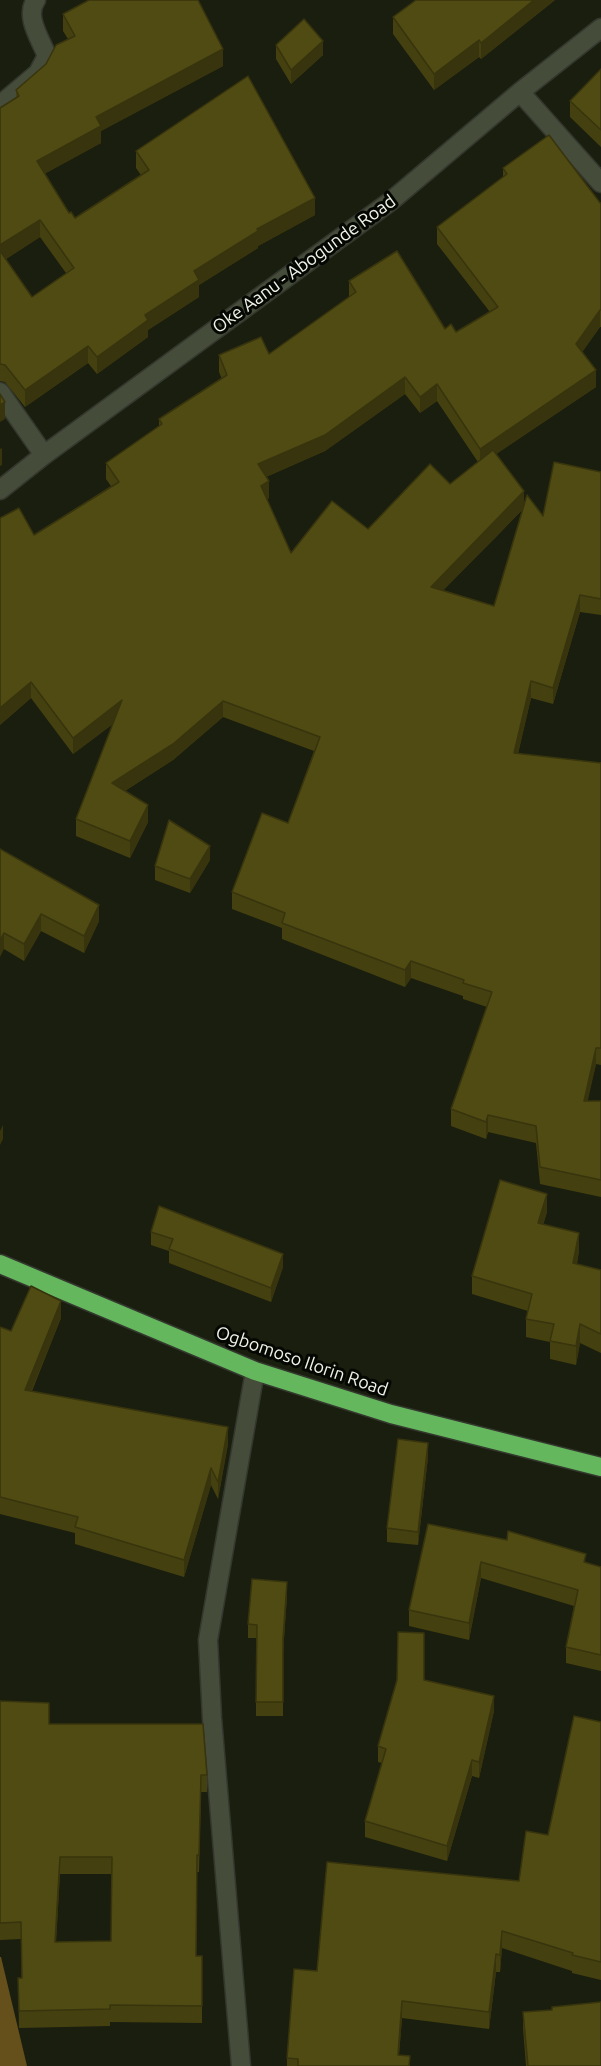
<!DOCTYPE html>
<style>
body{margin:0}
canvas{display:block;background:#191e0e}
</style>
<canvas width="601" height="2066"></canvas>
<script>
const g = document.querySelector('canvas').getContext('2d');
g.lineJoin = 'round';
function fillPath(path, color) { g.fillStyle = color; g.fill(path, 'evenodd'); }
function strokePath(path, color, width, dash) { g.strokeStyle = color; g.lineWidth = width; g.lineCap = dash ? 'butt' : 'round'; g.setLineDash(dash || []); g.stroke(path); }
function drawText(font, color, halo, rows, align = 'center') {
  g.font = font + ' Ubuntu,sans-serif'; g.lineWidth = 6; g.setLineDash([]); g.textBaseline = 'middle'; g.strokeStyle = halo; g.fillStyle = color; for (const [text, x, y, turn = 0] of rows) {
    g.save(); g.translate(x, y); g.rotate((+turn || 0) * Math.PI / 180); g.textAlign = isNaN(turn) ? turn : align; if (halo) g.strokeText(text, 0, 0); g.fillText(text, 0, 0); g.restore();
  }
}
const forest = new Path2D(`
 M0,1957H1L27,2066H0Z`);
const minor = new Path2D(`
 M520,92L601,183
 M0,105L38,73L47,56C41,40 24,16 36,0
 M0,392L44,455
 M0,490L44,455L391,201L520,92L601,28
 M241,2066L212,1718L208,1640L255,1371`);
const highway = new Path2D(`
 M0,1264L255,1371L391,1414L601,1467`);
const wall = new Path2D(`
 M555,0L481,59L479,57L434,90L393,34V17Z
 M63,14L223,66L101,131V143L44,174L69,213L75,218L141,175L136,168V151L315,215L258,246V248L199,285V297L148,330V337L97,374L88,363L25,407L5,382L0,381V108L16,99V90L46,64L68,39L63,31ZM40,237L66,273L32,297L6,259Z
 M276,45L323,55L291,84L276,59Z
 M601,69V147L570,117V101Z
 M503,168L601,204V327H600L582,352L596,387L496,454L524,503L543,516L601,472V615L580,612L553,704L531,698L518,754L601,763V1065L596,1064L587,1101H601V1197L540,1184L536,1143L488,1132L486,1139L451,1126V1109L487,1007L463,999V996L411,978L405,987L282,939V928L232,909V892L288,823L314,751L223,717L173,760L125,791L148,822L130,858L76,836V819L113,724L73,754L31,698L0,725L34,535L111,486L106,479V463L159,427V419L222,379L219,372V355L269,354L349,297V281L445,329L456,332L490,312L437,244V227L503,178ZM405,394L420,413L437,401L478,462L450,484L368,529L291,553L267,499L269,498L266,477L325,451ZM522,510L494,606L443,590L496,537Z
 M0,849L99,921L84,953L41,931L24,961L4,949Z
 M210,860L190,893L155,880V866Z
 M547,1212L543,1225L579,1251L577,1264L601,1270V1353L580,1343L576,1365L550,1359V1342L526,1337V1319L528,1311L472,1294V1276Z
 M151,1232L283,1267L271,1302L169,1263V1251L151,1245Z
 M61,1318L32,1391L228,1444L218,1499L211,1485L184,1577L75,1544V1533L0,1514V1327L11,1331Z
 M428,1457L418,1545L387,1542V1528Z
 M428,1524L601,1567V1671L566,1663V1647L574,1606L481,1578L469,1640L409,1626V1610Z
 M287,1596L283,1653V1716H256V1638H248V1624Z
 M424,1680L494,1711L479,1778L472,1776L447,1861L365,1837V1821L382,1763L378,1762V1746Z
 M0,1701L49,1724L207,1775V1792H201L199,1872H197L196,1956H202V2023L110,2022V2026L19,2028L18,1978H22L21,1939L0,1940ZM60,1874H112L111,1941L56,1942Z
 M601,1722V1980L572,1973V1971L502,1948L500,1972H496L489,2029L402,2018L399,2055L410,2066H287V2058L317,1971L519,1881L548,1835Z
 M552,2010L601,2066H526L523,2028V2012Z`);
const shadedWall = new Path2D(`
 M534,0H555L481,59V43Z
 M479,40V57L434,90V74Z
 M323,41V55L291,84V70Z
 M223,49V66L101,131V143L37,178V161L96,117Z
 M315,198V215L258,246V248L199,285V297L148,330V337L97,374V357L194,271L257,229Z
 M40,220V237L0,263V245Z
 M600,310V327L576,361V344Z
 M88,346V363L25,407V390Z
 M596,370V387L480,465V449Z
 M405,377V394L325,451L258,480V464Z
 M437,384V401L420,413V397Z
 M5,402V419L0,422V405Z
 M2,448V465L0,466V449Z
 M269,481V498L261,503V486Z
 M524,491V508L431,603V587Z
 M580,595V612L553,704V688Z
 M531,681V698L514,770V753Z
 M31,682V698L0,725V708Z
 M122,700V717L73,754V738Z
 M223,701V717L173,760L112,799V783Z
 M148,805V822L130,858V841Z
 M210,846V860L190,893V879Z
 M99,905V921L84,953V936Z
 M41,914V931L24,961V944Z
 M4,933V949L0,957V940Z
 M411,961V978L405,987V970Z
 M596,1048V1064L584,1118V1101Z
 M488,1115V1132L486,1139V1122Z
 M3,1125V1139L0,1145V1131Z
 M547,1194V1212L538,1242V1223Z
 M579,1233V1251L573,1282V1263Z
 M283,1254V1267L271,1302V1288Z
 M61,1301V1318L25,1406V1390Z
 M580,1324V1343L576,1365V1346Z
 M228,1427V1444L218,1499V1482Z
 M428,1443V1457L418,1545V1532Z
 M211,1468V1485L184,1577V1560Z
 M481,1562V1578L469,1640V1623Z
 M287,1582V1596L283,1653V1716V1639Z
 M494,1696V1711L479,1778V1762Z
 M472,1760V1776L447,1861V1846Z
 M60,1857V1874L55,1959V1942Z
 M502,1931V1948L500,1972V1955Z
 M496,1954V1972L489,2029V2012Z
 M402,2001V2018L398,2066V2055Z`);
const building = new Path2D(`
 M89,0H198L223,49L96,117L101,126L37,161L69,213L71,212L75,218L149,170L136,151L248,76L315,198L257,229L258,231L194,271L199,280L145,315L148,320L97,357L88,346L25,390L5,365L0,364V251L32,297L74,268L40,220L0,245V108L19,96L16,90L46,64L56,45L75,36L63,14Z
 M416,0H534L481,43L479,40L434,74L393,17Z
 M304,19L323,41L291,70L276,45Z
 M601,69V130L570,101Z
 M549,135L601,204V310H600L576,344L596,370L480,449L437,384L420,397L405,377L325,435L258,464L269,481L261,486L291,553L332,501L368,529L430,464L450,484L493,450L524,491L431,587L494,606L527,495L543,516L554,462L601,472V599L580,595L553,688L531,681L514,753L601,763V1048H596L584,1101H601V1180L540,1167L536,1126L488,1115L486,1122L451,1109L492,992L463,983L464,980L411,961L405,970L282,923L285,913L232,892L262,813L288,823L320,737L223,701L173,744L112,783L148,805L130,841L76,819L122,700L73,738L31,682L0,708V518L19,508L34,535L119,482L106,463L162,424L159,419L227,375L219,355L261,337L269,354L356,292L349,281L397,251L445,329L451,324L456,332L498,307L437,227L507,174L503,168Z
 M0,394L5,402L0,405Z
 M169,820L210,846L190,879L155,866Z
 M0,849L99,905L84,936L41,914L24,944L4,933L0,940Z
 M500,1180L547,1194L538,1223L579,1233L573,1263L601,1270V1334L580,1324L576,1346L550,1341L554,1324L526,1319L532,1294L472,1276Z
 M159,1206L283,1254L271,1288L169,1249L173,1239L151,1232Z
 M31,1286L61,1301L25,1390L228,1427L218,1482L211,1468L184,1560L75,1527L78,1517L0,1497V1327L11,1331Z
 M398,1439L428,1443L418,1532L387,1528Z
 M428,1524L507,1540L508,1531L586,1554L584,1562L601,1567V1655L566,1647L578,1590L481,1562L469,1623L409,1610Z
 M252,1579L287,1582L283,1639V1702H256L257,1625L248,1624Z
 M398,1632L424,1633V1680L494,1696L479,1762L472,1760L447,1846L365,1821L386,1749L378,1746L397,1680Z
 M0,1701L49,1703V1724H203L207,1775H201L199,1855H197L196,1956H202V2006L110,2005V2009L19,2011L18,1978H22L21,1922L0,1923ZM60,1857H112L111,1941L55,1942Z
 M574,1716L601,1722V1962L572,1955L573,1953L502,1931L500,1955L496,1954L489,2012L402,2001L398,2055L410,2056L409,2066H298V2059L287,2058L294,1969L317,1971L327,1862L519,1881L526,1831L548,1835Z
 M601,2002V2066H528L523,2012L552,2010V2007Z`);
const streetNames = [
 ["Oke Aanu - Abogunde Road",304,264,-36],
 ["Ogbomoso Ilorin Road",302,1361,19]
];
fillPath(forest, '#654f1b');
strokePath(minor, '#34372e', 21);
strokePath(highway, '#34372e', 21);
strokePath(minor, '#454c3a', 18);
strokePath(highway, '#64b75d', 18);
fillPath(wall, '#454010');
fillPath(shadedWall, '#38340d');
fillPath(building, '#504b13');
strokePath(building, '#38340d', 1.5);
drawText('18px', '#eff3e8', '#050703', streetNames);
</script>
